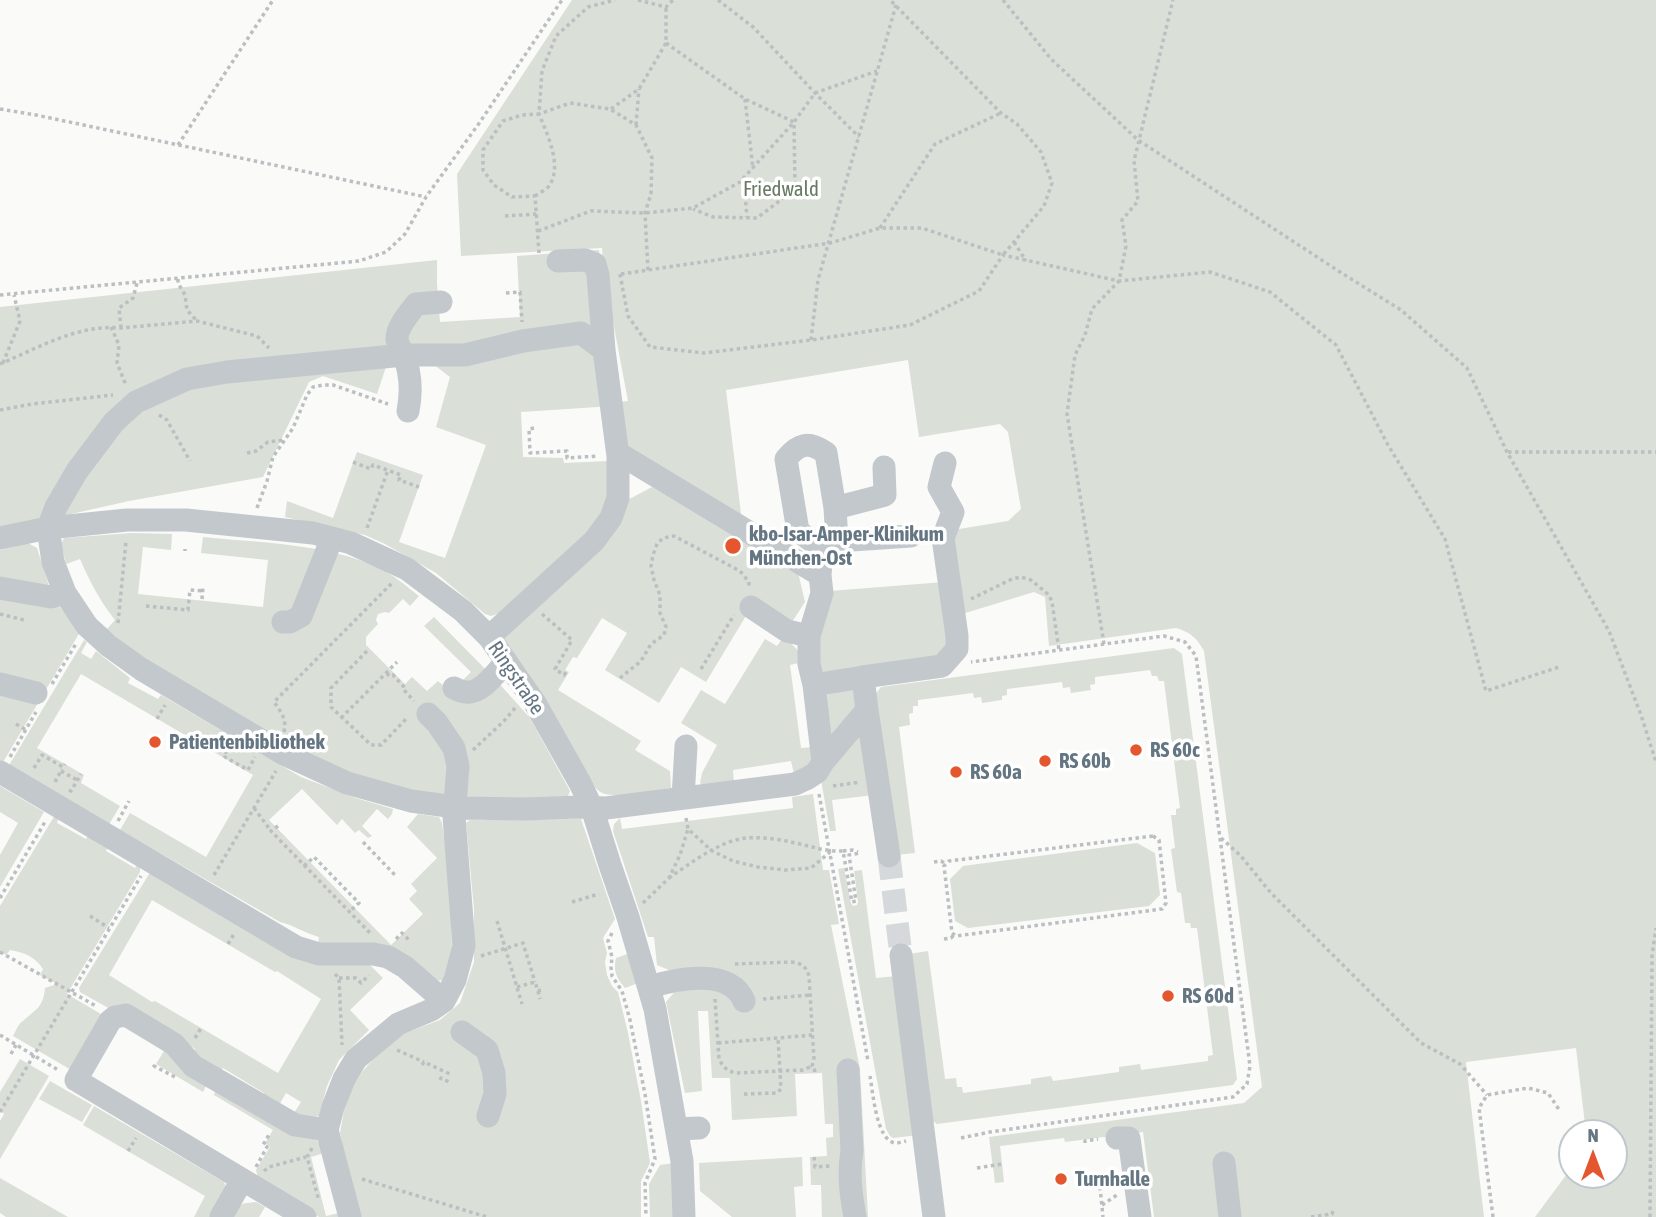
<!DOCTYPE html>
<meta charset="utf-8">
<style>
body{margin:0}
#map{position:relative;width:1656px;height:1217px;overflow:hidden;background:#fafaf8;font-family:"Asap Condensed",sans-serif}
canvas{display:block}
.north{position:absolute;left:1558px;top:1119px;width:70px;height:70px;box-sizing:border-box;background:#fff;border:2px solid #c1c8cd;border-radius:50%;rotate:0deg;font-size:19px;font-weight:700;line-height:28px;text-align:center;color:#657683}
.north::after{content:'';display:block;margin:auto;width:24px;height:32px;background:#e4572e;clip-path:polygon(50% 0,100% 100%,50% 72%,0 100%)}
</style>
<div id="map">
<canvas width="1656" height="1217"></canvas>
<div class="north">N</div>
</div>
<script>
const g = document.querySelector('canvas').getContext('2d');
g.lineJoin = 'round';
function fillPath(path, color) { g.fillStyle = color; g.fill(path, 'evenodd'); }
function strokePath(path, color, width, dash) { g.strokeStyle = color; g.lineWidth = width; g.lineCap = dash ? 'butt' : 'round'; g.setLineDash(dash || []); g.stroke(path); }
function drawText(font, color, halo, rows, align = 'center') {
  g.font = font + ' "Asap Condensed",sans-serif'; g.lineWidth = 7; g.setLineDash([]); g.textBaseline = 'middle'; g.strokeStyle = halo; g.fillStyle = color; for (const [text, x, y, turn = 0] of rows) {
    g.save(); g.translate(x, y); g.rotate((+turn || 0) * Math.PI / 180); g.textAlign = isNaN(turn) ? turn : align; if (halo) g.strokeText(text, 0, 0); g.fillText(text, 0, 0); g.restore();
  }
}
const green = new Path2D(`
 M572,0H1656V1217H1535L1572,1167V1175H1614V1133H1586L1576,1048L1466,1062L1484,1217H1154L1143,1132L1065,1142L1064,1138L1000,1146L1004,1182L995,1183L989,1137L1244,1103L1262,1087L1204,651C1197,638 1190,632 1176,628L1049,646L1045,597L1034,592L959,615L953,530L1008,521L1021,509L1008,432L1000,424L919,437L908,360L726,390L742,522L623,452L618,402L628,401L604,274L602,248L461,256L457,174Z
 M599,250L613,406L521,412L523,457L563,458L564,463L609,461L607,498L602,514L591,531L503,612L491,616L485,614L436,573L385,544L365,535L285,517L287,501L333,518L357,452L423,475L399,542L445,558L486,445L436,427L450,377L425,358L391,352L377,394L323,376L309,382L263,477L129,501L0,530V307L437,260V284L440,322L520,317L517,256Z
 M652,487L797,568L805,602L792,622L755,601L706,682L681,667L659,703L605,670L627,633L602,618L577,658L573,657L565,670L569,672L558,690L641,741L635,750L670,771L671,788C655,790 612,801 599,791C593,787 590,779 587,772L496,637L620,504Z
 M132,533L172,534L171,550L143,547L138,594L263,607L268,560L201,553L203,537C260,543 325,543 379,568C394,575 406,586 419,596L410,606L403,599L389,613L385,612L378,614L376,620L378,624L366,637V645L405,684L412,677L427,691L438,681L451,692L471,672L424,626L434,617L496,680L530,718L570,791L568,796L561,799L471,801L419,795L312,761L141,658L107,629L115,620C100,601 90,582 80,559L66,564L61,544L64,538Z
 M28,543L37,548L49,586L59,606L80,632L2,764L0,763V550Z
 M944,582L952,639L932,663L819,674L818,623L830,591Z
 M784,636L803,656V662L790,665L801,748L815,747L812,765L794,774L791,761L733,770L734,784L705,788L700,783L702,773L717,745L681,723L701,690L725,704L765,639L777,646Z
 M84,640L87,642L81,653L91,659L96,651L130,678L128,683L158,699L161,695L301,777L356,798L393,809L392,814L388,819L377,809L362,826L372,836L368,838L359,830L355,833L342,819L337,825L302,789L269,820L391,945L423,914L409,899L417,891L411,884L437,858L407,827L418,814L439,817L442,823L447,857L451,904L452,949L445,980L434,981L318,945L319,937C305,933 293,925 280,922L120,830L130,813L206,857L253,775L81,674L37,748L84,775L81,783L120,806L108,826L8,767Z
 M1174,648L1182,654L1237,1079L1233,1085L937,1124L930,1119L909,954L928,951L945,1079L956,1078L957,1087H962L963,1093L1031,1084V1079L1051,1076L1053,1081L1119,1072V1067L1140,1064L1141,1070L1208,1061V1056L1213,1055L1197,928H1191L1190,923H1185L1181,893L1177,892L1171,849L1175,848L1171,815H1176V809L1180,808L1164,681H1159L1157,676H1152L1150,670L1095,677V684L1090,685L1091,690L1071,693L1070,687L1063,688L1062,682L1007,689V695L1002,696V700L982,703L981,697L974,698L973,693L918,700V706H913V713L909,714L910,725L899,727L915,853L896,855L875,695L881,687Z
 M853,689L860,699L830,747L824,700L828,694Z
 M866,728L874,795L832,800L836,831H830L821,780Z
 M0,786L44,812L0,887V855L18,823L0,812Z
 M813,794L823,870H829L839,924L831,925L860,1069L868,1217H822L821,1185H811L810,1157L827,1156L826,1138L833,1137V1124H825L822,1073L795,1074L797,1116L732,1120L730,1078H712L708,1011H698L702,1091L685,1093L666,1002L678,988L676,973L657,965L654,937H648L613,831L614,824L620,818L622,829L793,808L792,797Z
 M55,815L59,817L57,823L86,839L89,834L108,846L106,851L135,868L138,864L140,865V872L67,994L106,1017L73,1071L13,1036C16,1031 18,1024 23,1021C36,1009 43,1008 45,988L57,984L40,975L43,969C35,957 24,952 10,950L6,955L0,952V906Z
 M581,819L615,919L603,938L607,953L605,962L607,975L612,986L618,992L628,1033L641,1101L650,1163L641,1181V1217H359L347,1170L340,1133L344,1111L351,1088L362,1072L383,1048L405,1033L440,1020L460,1003L474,962V909L466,823L470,820Z
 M1137,843L1155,853L1160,895L1149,906L968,928L955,921L950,879L963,866Z
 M844,868L851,903L853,906L857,905L858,902L854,871L862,870L876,978L897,976L919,1135L893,1138L890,1136L886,1129L838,869Z
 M153,873L247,928L368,963L383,978L350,1010L369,1030L339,1060L327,1086L319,1116L310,1118L294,1113L301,1102L286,1093L279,1105L263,1097L264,1093L223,1068L221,1071L193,1053L195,1049L146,1016L110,1009L80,992L79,988L149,874ZM152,900L275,972L277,971L321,999L278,1073L155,1001L152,1002L109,975Z
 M630,953L638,983L625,988C616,978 613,970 616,958Z
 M167,1046V1053L184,1071L206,1086L203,1092L156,1064Z
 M20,1059L49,1076L0,1159V1121L4,1114L0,1110V1092Z
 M50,1081L92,1105L82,1122L39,1099Z
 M215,1091L317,1140L324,1153L311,1157L326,1216L339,1213L340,1217H319L259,1181L256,1170L270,1147L265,1143L273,1130L214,1095Z
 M94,1106L224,1182L226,1187L211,1217H194L205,1196L83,1125Z
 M802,1157L803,1186L794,1187L796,1217H732L700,1191L699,1163Z
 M674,1163L675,1217H650L649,1184L660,1165Z
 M0,1178L68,1217H6L0,1213Z
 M256,1202L265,1207L259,1217H231C238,1204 242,1203 256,1202Z`);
const minorTunnel = new Path2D(`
 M889,856L901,955`);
const path = new Path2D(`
 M638,0L666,7L673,0
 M718,0L753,27L815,93L859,137
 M1003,0L1051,59L1138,140L1340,272L1401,310L1467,368L1507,452L1609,631L1641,715L1656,762
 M666,43L745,99L794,122L795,189L757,218L713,217L693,209
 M745,99L753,169
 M0,109L36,115L426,197
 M611,109L639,89L666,43V7
 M636,125L639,89
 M178,145L273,0
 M745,195L747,217
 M535,196C539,193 546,190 549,186C563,166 547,134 539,114L570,103L610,109L636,125L652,158L651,194L645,213L648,271
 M505,216L537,214
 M880,228L935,144L1001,113
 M538,231L591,211L645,213L693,208L740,182L794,122L815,93L877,71
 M1014,242L1026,261
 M539,253L535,196L512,197L494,185L483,170V150L503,121L522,115L539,114L542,71L556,36L588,7L615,0
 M620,274L628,316L650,347L704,353L811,340L910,325L979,291L1003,255L1119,281L1210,272L1270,292L1336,345L1388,445L1445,539L1486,691L1559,667
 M621,274L830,243L880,228H922L1003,255L1044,206L1052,183L1041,152L1017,124L1001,113L890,0
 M178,279V283L185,295L187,310L197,321
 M506,293L520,292L522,322
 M0,295L359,261L386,252L405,234L426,197L480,122L562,0
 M111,327L119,345L117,363L126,385
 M121,328L119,308L133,298L137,283
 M811,340L818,280L896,5
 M3,363L20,321L14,295
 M0,364C38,348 78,324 121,328L197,321L257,336L269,348
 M0,410L32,404L113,395
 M159,415L167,420L190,461
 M534,428L529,429L530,453L567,451V458L598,456
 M1508,452H1656
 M247,453L256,451L268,442L284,440
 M353,462L371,469L373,465L401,475L399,480L419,487
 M257,508L267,481L273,457L293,428L307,395L313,387L323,385H333L388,404
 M367,528L388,470
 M185,549V551
 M202,599L203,587
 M971,599L1012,579L1021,577L1031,580L1049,595L1052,602L1059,650
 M146,606L188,610L190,590L203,591
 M0,614L24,620L23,623
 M542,614L572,640L555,669L564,675L567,671
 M118,623L126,541
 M1104,644L1067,414L1075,355L1085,335L1092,309L1119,281L1126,246L1122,220L1138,201L1134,161L1173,0
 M367,651L331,688V707L371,745H381L408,717
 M701,669L734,615
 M387,673L389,676L393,675L405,688L404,690L414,701
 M620,678L641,661L651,644L664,635L666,627L660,613V595L654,580L651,566L653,555L657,544L663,538L674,536L740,571L749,582V587
 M52,684L77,642
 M341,718L397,662
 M157,719L165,705
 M16,724L26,730
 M284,732C287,719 281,712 274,702L393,582
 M212,745L227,753
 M209,749L217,736
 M473,750L504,721L515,708
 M10,757L36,712
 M224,758L225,757L248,770L255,757
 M34,768L42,755L63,767L65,764
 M61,771L77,780
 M55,782L62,769
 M833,786L860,782
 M69,790L71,791L81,774
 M819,794L868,1061
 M254,808L271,831
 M686,818L688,829L712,851L733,861L758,867L785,870L811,868L830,852
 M118,821L129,801
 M278,826L271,831L370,933
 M1153,836L1159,840L1166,903L1162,909L956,936L952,933L944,866L949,861Z
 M1221,838L1240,855L1271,893L1421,1043L1460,1064L1487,1095
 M363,842L395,875
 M843,851L852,850L858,852
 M934,862L941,861L946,864
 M304,866L314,857L359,903L349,912
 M214,875L276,771
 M669,878C691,863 719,841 746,838C762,837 779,839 795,843C811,846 826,852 843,851L852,902L856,901L849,855L860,853
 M0,898L45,822
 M572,902L599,894
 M643,903L669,878L680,855L688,829
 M90,916L109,928
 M497,921L522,1004
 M612,933L608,941L612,957L611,967L612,976L622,991L630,1020L645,1094L655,1159L645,1183L646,1217
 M396,939L402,933L409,940
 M944,939L951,938L954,935
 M228,944L234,934
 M0,952L96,1006
 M481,956L523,943L535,982
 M735,964L791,962C801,963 806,966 809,976L814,1060L812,1066L814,1067L815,1073
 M335,974L339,978L342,1045
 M339,978H356L361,983L369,975
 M517,987L535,982L538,991L541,990
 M538,991L540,999
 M715,999L719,1059C723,1067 727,1071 736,1073L803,1070L812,1066
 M763,999L810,995
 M0,1035L58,1070
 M195,1038L201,1028
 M718,1043L813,1035
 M397,1050L424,1062
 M11,1054L16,1045
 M422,1065L424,1062L452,1075
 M154,1067V1066L175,1077
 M870,1076C873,1092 876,1140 895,1143C899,1143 903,1142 906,1141
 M440,1080L441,1078L449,1082
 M744,1094L777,1093L781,1089L778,1038
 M0,1112L141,876
 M961,1138L990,1132L1233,1097L1247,1084L1250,1066L1196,656L1185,642L1164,636L971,662
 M1085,1143V1141L1098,1139
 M312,1148L307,1157L319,1201
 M128,1151L136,1138
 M814,1157L815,1167L830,1166
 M256,1167L267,1147L263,1145L270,1133
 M977,1168L1002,1164
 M264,1171L269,1167L306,1157
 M362,1179L487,1217
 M1100,1187L1103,1217
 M1102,1205L1117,1195
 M1311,1217L1332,1214L1333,1211
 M1493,1217L1479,1108L1487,1095L1528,1088L1548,1093L1560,1111
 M1650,1217L1652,956L1656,928`);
const minor = new Path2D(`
 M558,261L585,260L595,264L598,275L604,350
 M408,411C412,391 411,374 404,355C402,350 397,344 397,339C397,326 409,314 416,304L441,302
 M618,456H623L820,575
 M835,508L885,495L884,467
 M0,538L48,528L127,520H186L313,533L351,543L407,569L463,611L489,637L535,703L580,783L592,808L610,865L628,917L655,1009L682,1161L684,1217
 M827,552L798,531L786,459C799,443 809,441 826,453L835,508L837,541
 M0,588L51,597L65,593
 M751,607L787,631L809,636
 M283,622H290L301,616L332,538
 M489,637L594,541L611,518L618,498V456L604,350L581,333L523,341L465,355H404L227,372L187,379L136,402L114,422L77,471L56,507L48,528L53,562L65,593L87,626L109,646L141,669L284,754L347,783L411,801L462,808L525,809L579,807L606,808L795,784L808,778L817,772L823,762L867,710L863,677L814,685L823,762
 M863,677L942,666L957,649V636L943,538L953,512L939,487L945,463
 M0,684L36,693
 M814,685L809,664V636L822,593L820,575L821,563L827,552L837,541L911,536
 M454,688C458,690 462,692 466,692C482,694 496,672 506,662
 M867,710L889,856
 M0,772L296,947L319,954H373L388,957L405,967L444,1001
 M683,798L686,746
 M901,955L934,1217
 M649,987C676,979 730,967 744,1001
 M462,1032L487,1050L494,1073L495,1094L488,1116
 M848,1070L852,1151C848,1174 851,1195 855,1217
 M677,1129L699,1128
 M1117,1138H1129L1140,1217
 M1224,1163L1230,1217
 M221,1217L242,1180
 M305,1217L76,1080L110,1021L115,1017L126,1015L174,1044L193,1066L295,1125L327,1130
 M350,1217L327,1130L333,1107L344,1079L356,1059L398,1024L431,1010L444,1001L455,980L464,946L454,817L458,766L454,748L437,723L428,714`);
const markers = [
 [733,546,9,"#e4572e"],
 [155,742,7,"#e4572e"],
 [1136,750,7,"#e4572e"],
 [1045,761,7,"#e4572e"],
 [956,772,7,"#e4572e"],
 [1168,996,7,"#e4572e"],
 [1061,1179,7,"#e4572e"]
];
const parkNames = [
 ["Friedwald",781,189]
];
const poiNames = [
 ["kbo-Isar-Amper-Klinikum",749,534],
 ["München-Ost",749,558],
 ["Patientenbibliothek",169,742],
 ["RS 60c",1150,750],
 ["RS 60b",1059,761],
 ["RS 60a",970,772],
 ["RS 60d",1182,996],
 ["Turnhalle",1075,1179]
];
const streetNames = [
 ["Ringstraße",516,678,56]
];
fillPath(green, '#dadfd7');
strokePath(minorTunnel, '#d5d9db', 23, [23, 11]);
strokePath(path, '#bbbfc2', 3.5, [3.5, 3.5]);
strokePath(minor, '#c3c8cc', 23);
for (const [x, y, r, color] of markers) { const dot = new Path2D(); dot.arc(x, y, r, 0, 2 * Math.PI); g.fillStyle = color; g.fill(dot); strokePath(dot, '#fff', 2.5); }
drawText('21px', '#687a64', '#fff', parkNames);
drawText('bold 21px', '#657683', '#fff', poiNames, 'left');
drawText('21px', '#657683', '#fff', streetNames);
</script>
